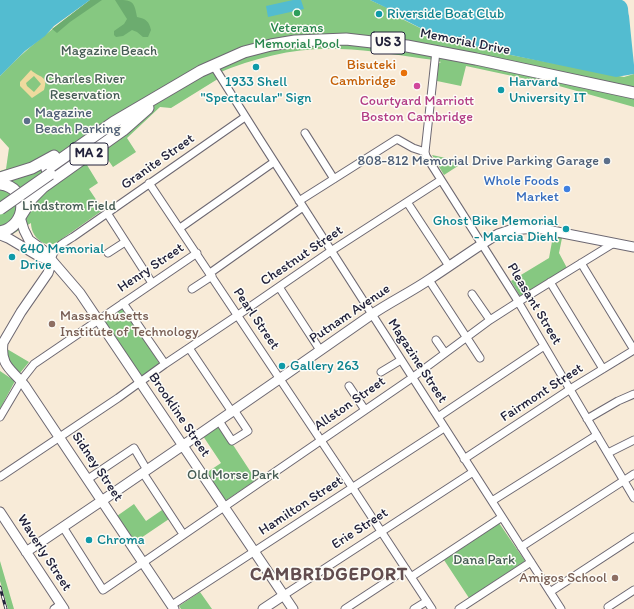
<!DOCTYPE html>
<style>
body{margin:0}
canvas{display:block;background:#f8ebd8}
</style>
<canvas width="634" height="609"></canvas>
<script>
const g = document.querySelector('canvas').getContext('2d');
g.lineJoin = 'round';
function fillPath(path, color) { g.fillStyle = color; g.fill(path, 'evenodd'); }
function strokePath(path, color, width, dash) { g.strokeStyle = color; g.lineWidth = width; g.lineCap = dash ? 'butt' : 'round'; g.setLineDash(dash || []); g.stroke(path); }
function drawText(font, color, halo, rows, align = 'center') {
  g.font = font + ' Itim,sans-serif'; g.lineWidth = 3; g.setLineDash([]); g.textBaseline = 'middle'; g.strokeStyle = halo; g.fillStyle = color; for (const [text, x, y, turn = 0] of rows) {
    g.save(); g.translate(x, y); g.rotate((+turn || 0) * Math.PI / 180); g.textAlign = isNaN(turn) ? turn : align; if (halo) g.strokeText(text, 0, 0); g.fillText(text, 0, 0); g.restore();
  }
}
const green = new Path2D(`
 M90,0H370L392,10L396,15L404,20L434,35L445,37L454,41L511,55L624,77L634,74V66V107L559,86L466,66L461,86L437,81L438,64L441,62L434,60C403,56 371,50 340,49C297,47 257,57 218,73L221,77L171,108L160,107L127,138L136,152L113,167L104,154L87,165L98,183L89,189L103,210L56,243C43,248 31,236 31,223L11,235L0,237V171L6,169L9,148L0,138V76C27,47 59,24 90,0Z
 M432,155L460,161L461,164L444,175Z
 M553,236L562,238L559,253L567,268L520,296L511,281L549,258Z
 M122,308L158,359L157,360L160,364L142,376L140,375L104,321Z
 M7,349L29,362L20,373L8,364L5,354Z
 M0,371L15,381L0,409Z
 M220,425L256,480L225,501L206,473L221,463L203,436Z
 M134,504L146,521L162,510L169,519L135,542L117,516Z
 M499,523L525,561L469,598L444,560Z
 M0,561L14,609H8L0,581Z
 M200,592L212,609H181L179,606Z`);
const forest = new Path2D(`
 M90,0H102L70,22L57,33L52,29Z
 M115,0C132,0 134,0 137,17C146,19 149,21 151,30L148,37H143L137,32L132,30L123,36L116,37L114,35V31L124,24L127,19Z`);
const sand = new Path2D(`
 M31,70C39,78 49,75 44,90L32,98L20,86V82ZM34,76L41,84L34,92L27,86L26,83Z`);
const water = new Path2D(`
 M0,0H90L54,26L45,36L25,51L0,76Z
 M293,0H301L304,9L268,17L266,6Z
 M370,0H622C629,3 628,10 629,16L634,18V74L616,77L511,55L461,43L434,35L399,17L389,9Z`);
const pier = new Path2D(`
 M628,6H630L631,15L634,16V65Z`);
const minor = new Path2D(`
 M436,51L425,152L426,156L516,298L634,498
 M213,65L259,138L561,609
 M305,133L334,179
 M149,183L356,493L432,609
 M299,201L397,139L413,148L425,152
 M407,202L449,266
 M107,213L152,283
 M180,228L274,162
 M108,253L125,242
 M51,260C55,246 62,244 73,237L245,117
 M581,263L634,350
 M210,273L303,207
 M429,280L480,358
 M550,282L603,369
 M279,287L320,350
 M192,289L212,276
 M472,294L490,320
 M123,303L165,364
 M436,340L445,353
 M189,348L232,412
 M381,372L401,360
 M349,386L365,410
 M0,417L23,378L34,364L197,253
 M438,417L544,346
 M587,419L618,401L634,394
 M219,421L232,441L248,431L234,410
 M608,453L634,440
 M464,459L575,386L634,350
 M143,473L183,534
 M0,477L118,398L165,364L241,313L331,251L441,180
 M88,479L134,448L147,470
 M492,501L597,435
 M63,527L103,590L409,380L490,320L518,302L614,243
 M521,547L634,474
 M411,577L502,517
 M550,592L634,537
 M284,595L473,472
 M172,605L444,428
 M608,607L634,590
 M54,609L61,604
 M345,609L406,569
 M414,609L427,601
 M459,609L531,562`);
const major = new Path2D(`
 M20,217L24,230L29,240L43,250L80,293L293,609
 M0,235L8,238L40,257L51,260
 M3,343C0,367 13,370 25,386L174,609
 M0,348L21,312L48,273L50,267L51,260
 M0,512L64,609
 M26,552C142,474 257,395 371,315C390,302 411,292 430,279C453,264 475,248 498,234L510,230L537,228L634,247
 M263,609L284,595`);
const highway = new Path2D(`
 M47,169L114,122L201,71L244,52L271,45L295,41L346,39L407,46L476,59L634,93
 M0,178L32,168L54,156
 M0,184C30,188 28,226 0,232
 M20,217L32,198L43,187L123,130L148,108`);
const rail = new Path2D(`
 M0,587L6,609`);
const highwayBridge = new Path2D(`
 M0,209L50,174`);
const markers = [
 [297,13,4,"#2e9e5b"],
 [379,14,4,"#0f9aa8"],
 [256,67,4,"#0f9aa8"],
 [404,73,4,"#e8710a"],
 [417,86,4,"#d1479c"],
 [501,90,4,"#0f9aa8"],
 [27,121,4,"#5c6f8a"],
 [607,161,4,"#5c6f8a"],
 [567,189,4,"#3f7fe0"],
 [566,229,4,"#0f9aa8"],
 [12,257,4,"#0f9aa8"],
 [52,324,4,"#8d6e63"],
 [282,366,4,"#0f9aa8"],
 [89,540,4,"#0f9aa8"],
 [615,578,4,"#8d6e63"]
];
const shields = [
 [388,43,34],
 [89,154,38]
];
const shieldNames = [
 ["US 3",388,43],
 ["MA 2",89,154]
];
const cultureNames = [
 ["Riverside Boat Club",387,14],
 ["1933 Shell",256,82,"center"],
 ["\"Spectacular\" Sign",256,98,"center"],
 ["Harvard",509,82],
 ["University IT",509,98],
 ["Ghost Bike Memorial",558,221,"right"],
 ["- Marcia Diehl",558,237,"right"],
 ["640 Memorial",20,249],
 ["Drive",20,265],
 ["Gallery 263",290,366],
 ["Chroma",97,540]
];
const leisureNames = [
 ["Veterans",297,28],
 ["Memorial Pool",297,44]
];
const streetNames = [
 ["Memorial Drive",465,42,11],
 ["Granite Street",158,162,-35],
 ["Chestnut Street",302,256,-34],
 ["Henry Street",151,268,-34],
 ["Pleasant Street",534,304,59],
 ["Putnam Avenue",350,314,-34],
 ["Pearl Street",256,319,56],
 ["Magazine Street",417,361,57],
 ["Fairmont Street",542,393,-33],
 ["Allston Street",350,404,-35],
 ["Brookline Street",179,415,56],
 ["Sidney Street",97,467,56],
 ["Hamilton Street",301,506,-33],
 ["Erie Street",360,529,-33],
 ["Waverly Street",44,553,57]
];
const parkNames = [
 ["Magazine Beach",109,51],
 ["Charles River",85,79],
 ["Reservation",85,95],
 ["Lindstrom Field",69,206],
 ["Old Morse Park",233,475],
 ["Dana Park",484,560]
];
const foodNames = [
 ["Bisuteki",396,65],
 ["Cambridge",396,81]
];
const hotelNames = [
 ["Courtyard Marriott",417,101],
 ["Boston Cambridge",417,117]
];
const serviceNames = [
 ["Magazine",35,113],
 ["Beach Parking",35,129],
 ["808-812 Memorial Drive Parking Garage",599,161,"right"]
];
const shopNames = [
 ["Whole Foods",559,181],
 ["Market",559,197]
];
const educationNames = [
 ["Massachusetts",60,316],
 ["Institute of Technology",60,332],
 ["Amigos School",607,578,"right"]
];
const districtNames = [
 ["CAMBRIDGEPORT",329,575]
];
fillPath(green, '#86c881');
fillPath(forest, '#6cac6f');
fillPath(sand, '#eeda9e');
fillPath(water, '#53bcd0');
fillPath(pier, '#f8ebd8');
strokePath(minor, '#6d6872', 9);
strokePath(major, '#6d6872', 11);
strokePath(highway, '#6d6872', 13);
strokePath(minor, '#fff', 7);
strokePath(major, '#fff', 9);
strokePath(highway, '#fff', 11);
strokePath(rail, '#22223b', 3);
strokePath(rail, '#fdfcf7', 1.5, [4.5]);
strokePath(highwayBridge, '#6d6872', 13, []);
strokePath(highwayBridge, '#fff', 11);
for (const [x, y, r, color] of markers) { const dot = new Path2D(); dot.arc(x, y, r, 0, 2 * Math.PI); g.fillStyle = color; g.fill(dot); strokePath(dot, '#fdfcf7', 1.5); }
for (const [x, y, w] of shields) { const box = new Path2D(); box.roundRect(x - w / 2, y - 11, w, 22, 3); g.fillStyle = '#fdfcf7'; g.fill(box); strokePath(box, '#22223b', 1); }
drawText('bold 13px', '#22223b', null, shieldNames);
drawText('14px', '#0d838f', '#fdfcf7', cultureNames, 'left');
drawText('14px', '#27864d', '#fdfcf7', leisureNames);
drawText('14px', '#22223b', '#fdfcf7', streetNames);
drawText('14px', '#455c54', '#fdfcf7', parkNames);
drawText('14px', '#c56008', '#fdfcf7', foodNames, 'right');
drawText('14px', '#b23c85', '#fdfcf7', hotelNames);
drawText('14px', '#4e5e75', '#fdfcf7', serviceNames, 'left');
drawText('14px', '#366cbe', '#fdfcf7', shopNames, 'right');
drawText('14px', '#785e54', '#fdfcf7', educationNames, 'left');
g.letterSpacing = '1px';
drawText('bold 18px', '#624d4f', '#fdfcf7', districtNames);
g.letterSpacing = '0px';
</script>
